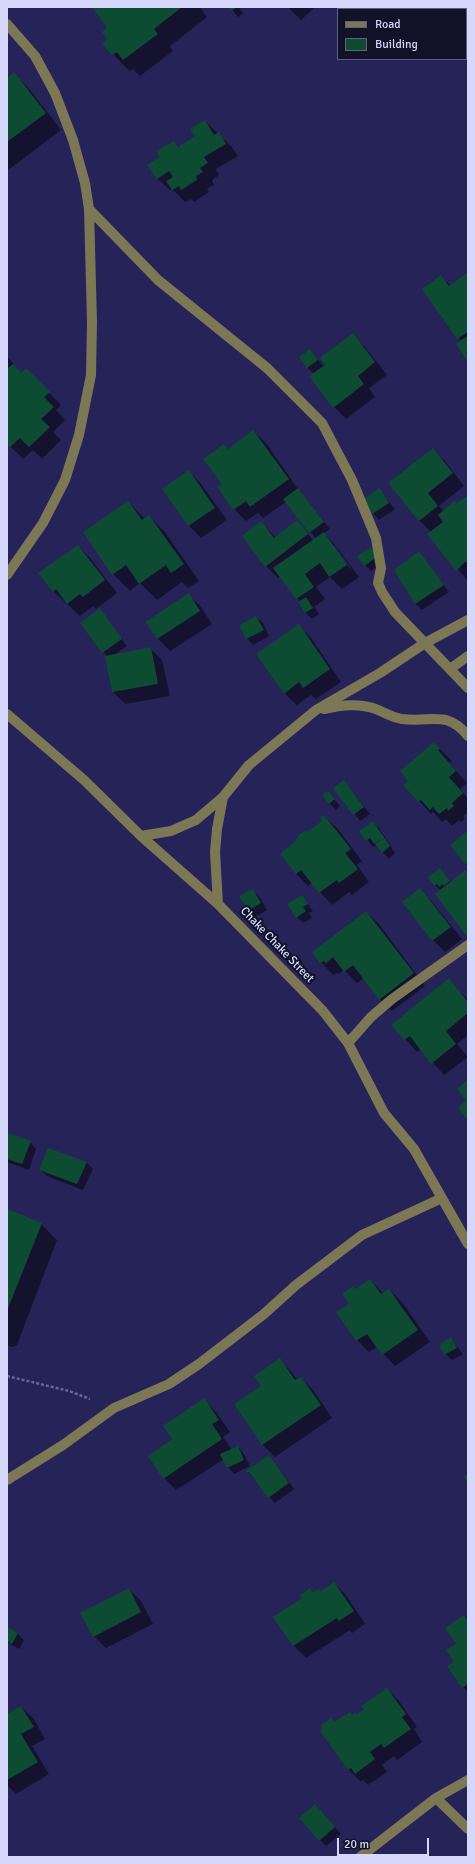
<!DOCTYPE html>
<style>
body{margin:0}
#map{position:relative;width:475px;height:1864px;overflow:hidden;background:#262358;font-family:Signika,sans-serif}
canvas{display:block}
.frame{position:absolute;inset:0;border:8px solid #d5d8fa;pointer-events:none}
.legend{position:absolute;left:337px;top:8px;width:130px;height:52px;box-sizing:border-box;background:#111128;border:1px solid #5f617c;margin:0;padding:5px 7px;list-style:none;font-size:12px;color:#d5d8fa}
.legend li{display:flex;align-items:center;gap:8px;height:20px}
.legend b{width:20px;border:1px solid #5f617c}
.scale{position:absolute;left:337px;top:1838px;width:92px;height:18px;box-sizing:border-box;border:2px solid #d5d8fa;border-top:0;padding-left:5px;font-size:12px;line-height:14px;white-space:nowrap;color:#d5d8fa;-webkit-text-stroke:3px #111128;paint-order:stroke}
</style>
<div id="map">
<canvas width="475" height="1864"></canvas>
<div class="frame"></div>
<ul class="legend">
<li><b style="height:5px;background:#7c7855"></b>Road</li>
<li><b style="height:11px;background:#0d4b33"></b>Building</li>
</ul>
<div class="scale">20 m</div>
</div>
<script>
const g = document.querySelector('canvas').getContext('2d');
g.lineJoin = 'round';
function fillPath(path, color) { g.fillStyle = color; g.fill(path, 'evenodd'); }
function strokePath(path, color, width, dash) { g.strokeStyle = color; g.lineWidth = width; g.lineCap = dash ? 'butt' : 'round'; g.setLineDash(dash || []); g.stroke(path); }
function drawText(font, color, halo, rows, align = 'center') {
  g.font = font + ' Signika,sans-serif'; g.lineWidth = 4; g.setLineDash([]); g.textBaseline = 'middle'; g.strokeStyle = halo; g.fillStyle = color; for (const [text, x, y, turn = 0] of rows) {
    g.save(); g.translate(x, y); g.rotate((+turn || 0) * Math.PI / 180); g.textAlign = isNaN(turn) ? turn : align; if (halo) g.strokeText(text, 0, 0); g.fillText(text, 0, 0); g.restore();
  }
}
const shadow = new Path2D(`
 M93,7H200L207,17L170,46L173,51L140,76L133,69L129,71L113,54L109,39L108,28Z
 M230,7H239L243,13L238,17Z
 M288,7H315L301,20Z
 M14,74L30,90L61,130L7,171V79Z
 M205,121L231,146L238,156L216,169L219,175L212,180L214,185L207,189L209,192L194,202L191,199L185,202L172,189L170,190L157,178L161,157L174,142L179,147L196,136Z
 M468,274V361L461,341L423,289L441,276L451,286Z
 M353,335L365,347L387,375L369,388L375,397L346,419L334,407L314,374L307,367L310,350L324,367Z
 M7,356L14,364L12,365L21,374L26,369L61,405L56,410L65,420L53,432L61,440L42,459L33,450L23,459L7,443Z
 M253,431L266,443L300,492L330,529L324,533L336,546L359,577L342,589L330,577L316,587L325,599L314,607L319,614L312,619L305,612L300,602L281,576L278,578L266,566L261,522L276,538L297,522L314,541L316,539L286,502L263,518L258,513L246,521L234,509L223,484L224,445L229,450ZM333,546H335L351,568L350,569Z
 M432,449L445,461L464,486L439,506L444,512L467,497L468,499V581L428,534L431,532L420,521L390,483Z
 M189,471L201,484L227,520L201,538L189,526L164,489Z
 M379,490L395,509L379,520L373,513Z
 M128,502L145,519L149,516L165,532L199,581L188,588L182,582L157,600L140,583L130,591L113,574Z
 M78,546L90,558L117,593L96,609L93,606L80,616L53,591Z
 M419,552L449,592L422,610L416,604L395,571Z
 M377,555L383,563L371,571L365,565Z
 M189,595L201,607L212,624L170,651L158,639L147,622Z
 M100,610L127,646L114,655L150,648L162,660L170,696L125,704L113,692L107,656L103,652Z
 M256,617L263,623L269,636L253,645L247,638Z
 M299,626L311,638L341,682L316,699L311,695L297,705L284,693Z
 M434,743L452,761L449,763L467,783L460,789L468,799V812L463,816L465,819L461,822L459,820L452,826L446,819L442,822L433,812L431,814L405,785L410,781Z
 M344,781L370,814L360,821L335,788Z
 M328,792L340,806L336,810L330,804Z
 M324,816L337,828L362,861L357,865L369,882L352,895L349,892L332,905L312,883L308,886L296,874L307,833L324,821Z
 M373,822L379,828L395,853L389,859L376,845L373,847L360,831Z
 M440,869L451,882L468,875V936L441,891L435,885Z
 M420,889L432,902L462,939L445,952L433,940Z
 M253,890L259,896L267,910L255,917L249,910Z
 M302,896L313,911L309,913L312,918L303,923L297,917Z
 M366,912L379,924L425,986L392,1011L380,999L364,978L357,983L344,970L339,974L337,973L333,975L321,962Z
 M449,980L468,1000V1035L457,1044L468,1057L444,1075L421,1049L417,1052L392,1025Z
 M7,1134L30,1142L36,1149L29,1170L7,1162Z
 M86,1162L93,1169L83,1190L47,1176L40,1170Z
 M7,1210L41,1224L57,1240L17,1345L12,1347L7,1345Z
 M370,1280L384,1294L389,1290L402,1302L430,1342L395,1366L377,1347L369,1352L357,1340L350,1304L356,1290Z
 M451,1339L463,1354L452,1360L445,1354Z
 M280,1359L298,1380L301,1378L313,1390L332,1418L275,1457L263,1445L235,1404L262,1386Z
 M204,1400L216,1412L230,1432L223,1437L232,1450L238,1447L244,1454L250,1466L234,1474L228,1467L224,1459L176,1490L164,1478L174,1439Z
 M269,1456L294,1489L275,1503L248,1472Z
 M334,1583L346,1595L365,1624L352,1633L350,1630L306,1658L294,1646L275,1617L313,1593L321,1592Z
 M129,1589L141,1601L153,1624L106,1648L94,1636Z
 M464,1616L468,1620V1692L463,1687L455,1662Z
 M7,1629L18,1634L24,1640L19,1649L7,1642Z
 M387,1689L399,1701L417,1727L414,1729L422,1742L397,1760L394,1756L382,1765L387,1772L368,1785L363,1780L361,1782L349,1770L321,1731L334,1723L357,1715Z
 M21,1707L34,1719L45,1739L32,1746L49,1774L16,1794L7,1785V1715Z
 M321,1812L341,1834L326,1846L320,1840Z`);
const building = new Path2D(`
 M92,7H182L154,29L158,34L123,60L117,52L112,55L102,44L107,39L102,32L107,28Z
 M229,7H237L231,11Z
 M14,72L46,113L7,142V78Z
 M205,120L214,135L219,132L226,144L204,157L208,163L200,168L203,172L196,176L197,180L181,190L179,186L172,190L166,181L173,177L169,171L157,179L147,165L160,157L156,151L174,141L178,147L195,136L190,129Z
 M468,272V332L457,339L422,289L441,275L449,286Z
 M353,333L375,362L358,376L364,384L333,408L309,376L325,365L320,358Z
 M468,336V363L456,343Z
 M310,349L318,360L307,368L299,357Z
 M13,364L21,373L26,368L50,392L44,397L54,407L41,419L50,427L29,447L20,438L10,447L7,445V369Z
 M253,430L289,479L250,507L246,501L233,510L217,487L222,484L203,459L224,444L228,449Z
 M433,448L453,473L428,493L438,506L419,521L388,483Z
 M189,470L215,508L188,526L162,489Z
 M298,488L324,522L309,533L283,499Z
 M380,488L389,503L372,514L362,500Z
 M467,496L468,562H465L456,571L427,534L443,522L438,515L455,500L457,503Z
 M128,501L142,520L149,515L184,564L171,573L166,565L139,584L126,565L112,575L83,532Z
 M297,520L308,534L265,567L242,536L261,521L274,538Z
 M324,532L347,565L329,577L320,563L305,574L314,587L296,599L273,568Z
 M78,545L105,580L83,597L80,594L67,604L56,589L53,592L38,573Z
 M371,547L377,557L364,566L357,556Z
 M419,551L444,585L415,604L394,570Z
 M189,593L200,611L157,639L145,622Z
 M306,597L313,608L305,613L298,602Z
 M100,608L122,639L102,653L80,623Z
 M256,616L264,630L246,639L239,625Z
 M299,624L330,669L303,688L299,682L284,694L256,654Z
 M151,647L158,684L112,692L105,656Z
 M434,742L440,749L438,750L456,771L449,777L463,793L452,803L454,806L448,811L447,808L439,814L433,807L430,810L421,800L418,802L403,785L408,781L400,771Z
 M344,780L364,807L353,815L333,788Z
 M328,791L335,799L329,804L322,795Z
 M324,815L351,849L345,853L358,869L339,883L337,880L319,893L301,870L296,874L280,854L296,841L295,839L298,838L297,837L305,830L307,832L322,821L320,818Z
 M373,821L390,846L382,853L375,844L382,838L374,844L370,838L366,841L359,831Z
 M468,830V861L465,864L450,845Z
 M440,868L450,881L444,886L443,884L439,887L437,884L434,886L428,877Z
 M465,870L468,874V938L435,894Z
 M420,888L451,927L432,941L402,902Z
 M253,889L261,903L248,911L239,896Z
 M302,895L308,904L303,907L306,911L296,918L287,904Z
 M366,911L414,973L379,1000L353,965L344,972L333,957L326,963L324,961L320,963L312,952Z
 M449,978L468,1002V1013L446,1031L456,1044L431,1064L410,1036L404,1040L391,1025Z
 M468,1079V1120L458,1108L466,1100L457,1089Z
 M7,1133L31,1141L22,1164L7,1159Z
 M48,1148L87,1162L77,1184L39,1170Z
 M7,1209L42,1223L7,1311Z
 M370,1279L381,1294L389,1289L418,1330L382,1355L367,1334L356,1341L336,1312L349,1304L342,1294L353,1286L355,1289Z
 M451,1337L457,1348L444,1355L439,1345Z
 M280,1358L295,1380L301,1377L321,1405L262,1445L234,1404L261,1386L254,1376Z
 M204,1398L219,1420L212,1424L222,1439L163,1479L148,1456L172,1439L163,1426Z
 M238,1446L244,1460L227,1468L220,1454Z
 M269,1455L289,1483L268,1498L249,1472L247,1473L246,1471Z
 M468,1474V1484L464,1477Z
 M334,1582L354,1611L339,1621L337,1618L293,1646L273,1617L302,1598L300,1595L310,1588L312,1592L319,1589L321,1591Z
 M129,1588L141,1612L93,1637L80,1613Z
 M464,1615L468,1621V1684L462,1688L447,1666L454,1662L446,1650L456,1644L445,1628Z
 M7,1627L18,1633L12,1644L7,1641Z
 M387,1688L406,1714L402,1717L411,1729L384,1748L381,1744L370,1752L375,1759L355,1774L351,1768L348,1770L320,1731L323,1729L320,1726L331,1718L334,1722L350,1712L352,1715L356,1713L357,1714L364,1709L361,1706Z
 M21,1706L34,1727L21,1734L38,1762L7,1780V1714Z
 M315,1804L335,1827L319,1841L299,1818Z`);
const path = new Path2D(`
 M7,1376L69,1391L90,1399`);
const minor = new Path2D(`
 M7,24L35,56L55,93L73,140L85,183L89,209L92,322L91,375L79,435L65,480L43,523L7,575
 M89,209L158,280L267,368L322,423L352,480L376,538L381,568L378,583L382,592L395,612L468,688
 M450,669L468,656
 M324,709C342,705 359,703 376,709C385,713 393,718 402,719C431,723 446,709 468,736
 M7,714L84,780L141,836L218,904L323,1011L348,1043L384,1113L414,1149L468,1244
 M141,836L171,831L196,820L223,797L249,765L316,710L380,673L425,643L468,620
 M218,904L215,852L217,829L223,797
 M348,1043L371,1017L392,999L468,945
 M7,1480L63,1445L114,1408L169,1384L199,1364L264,1314L296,1285L362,1235L442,1198
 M436,1798L468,1829
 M360,1857L436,1798L468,1780`);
const streetNames = [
 ["Chake Chake Street",277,945,46]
];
fillPath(shadow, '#0007');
fillPath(building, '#0d4b33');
strokePath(path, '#666593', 2.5, [3, 2]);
strokePath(minor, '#7c7855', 10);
drawText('12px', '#d5d8fa', '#111128', streetNames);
</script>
